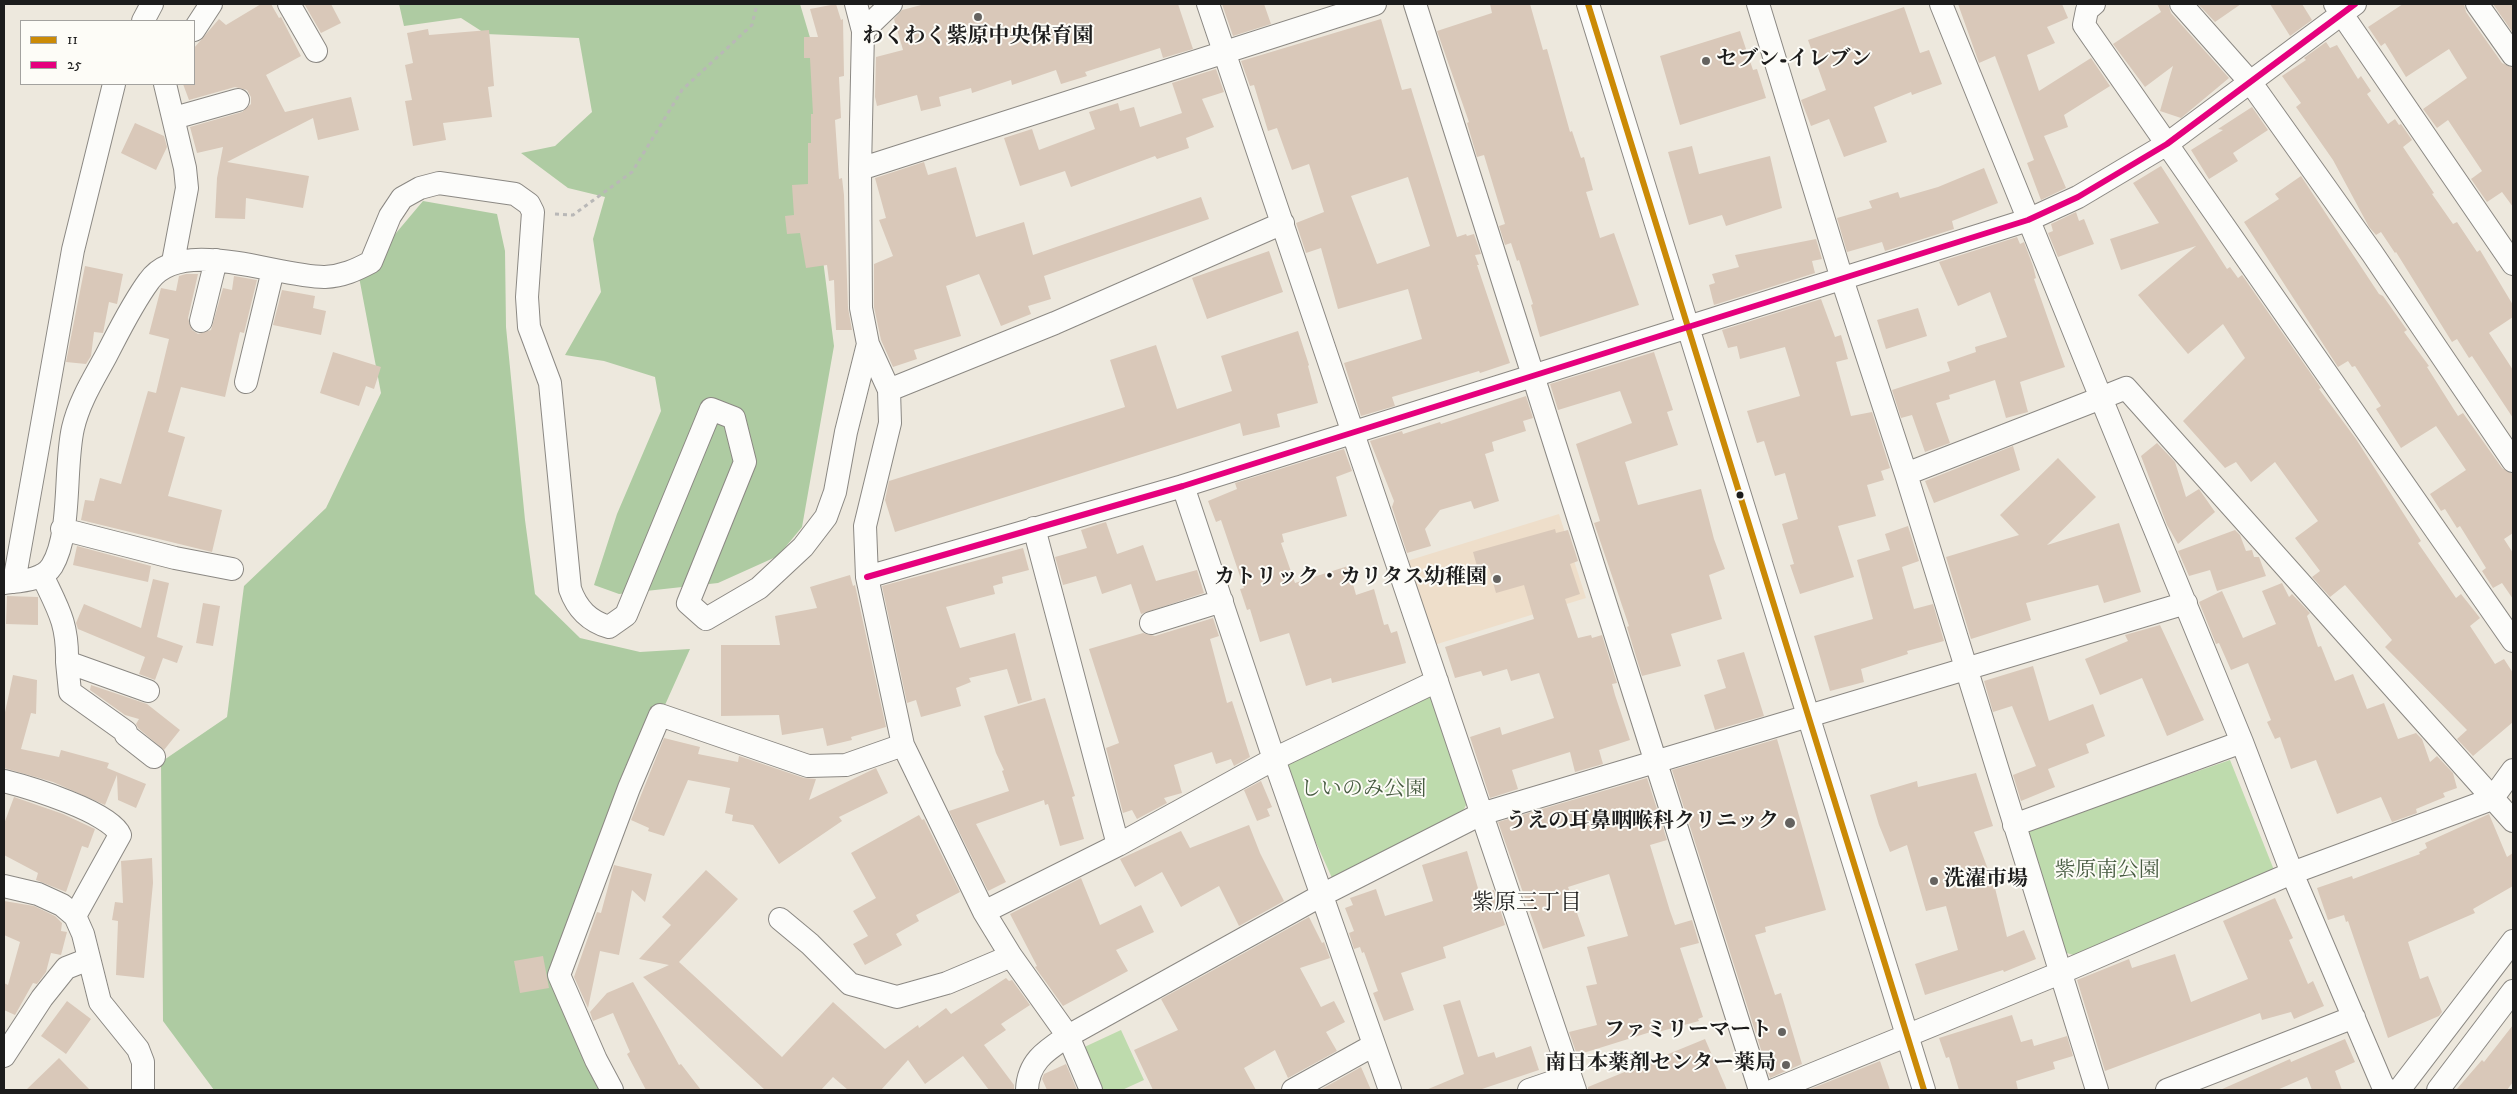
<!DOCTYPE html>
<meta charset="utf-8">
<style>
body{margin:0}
#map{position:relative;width:2517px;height:1094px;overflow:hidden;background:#ede8dd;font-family:"IM FELL DW Pica",serif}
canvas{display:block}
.frame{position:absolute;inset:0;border:5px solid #1c1c1c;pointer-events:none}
.legend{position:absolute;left:20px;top:20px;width:175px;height:65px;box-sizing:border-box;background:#fdfcf7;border:1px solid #a3a29f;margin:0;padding:6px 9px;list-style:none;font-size:15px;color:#1c1c1c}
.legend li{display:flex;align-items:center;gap:10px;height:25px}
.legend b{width:25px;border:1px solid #a3a29f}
</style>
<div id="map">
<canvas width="2517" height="1094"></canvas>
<div class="frame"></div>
<ul class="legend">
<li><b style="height:6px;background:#cb8a06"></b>11</li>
<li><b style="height:6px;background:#e5007d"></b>25</li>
</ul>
</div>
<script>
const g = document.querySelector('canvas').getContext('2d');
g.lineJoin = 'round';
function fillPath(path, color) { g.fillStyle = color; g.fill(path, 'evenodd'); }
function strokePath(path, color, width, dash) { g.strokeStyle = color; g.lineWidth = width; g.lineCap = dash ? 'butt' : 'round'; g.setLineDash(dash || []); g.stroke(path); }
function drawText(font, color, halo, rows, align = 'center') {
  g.font = font + ' "IM FELL DW Pica","Noto Serif JP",serif'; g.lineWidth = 4; g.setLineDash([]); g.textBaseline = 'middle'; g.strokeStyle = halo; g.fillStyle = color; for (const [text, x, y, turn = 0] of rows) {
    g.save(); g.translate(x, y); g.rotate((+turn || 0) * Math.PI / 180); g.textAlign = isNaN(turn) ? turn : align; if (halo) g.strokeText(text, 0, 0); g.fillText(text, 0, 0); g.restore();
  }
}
const built = new Path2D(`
 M1559,514L1586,598L1434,645L1407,561Z`);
const green = new Path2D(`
 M1421,695L1432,698L1468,801L1463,811L1332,878L1279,760Z
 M2230,760L2274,870L2079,957L2064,952L2026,840L2030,829Z
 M1121,1030L1144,1080L1122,1090H1097L1078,1050Z`);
const forest = new Path2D(`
 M399,4H800L811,41L823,260L834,346L802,527L778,556L718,583L619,594L594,585L617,514L661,411L655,377L604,361L565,355L601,292L593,239L605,197L568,188L521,153L555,146L592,112L579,38L486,34L461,18L404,26Z
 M423,201L497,214L505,251L506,327L525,520L535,594L580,638L640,652L690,649L635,772L567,983L605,1090H214L163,1021L161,762L227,717L244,586L326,508L381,393L359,277Z`);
const building = new Path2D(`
 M261,4H271L279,18L281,17L301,56L266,75L285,112L351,97L359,130L318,140L313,118L227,162L309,176L303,208L246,198L245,219L215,218L217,178L223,147L197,153L190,127L242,112L251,104V97L247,90L235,87L189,100L183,84H194V48L219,19L226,25Z
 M331,4L341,23L321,33L305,5Z
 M836,4L841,20L843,19L844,76L839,77L841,118L835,120L839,179L842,178L844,195L848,308L852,330H836L834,280L829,281L827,265L806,268L800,233L787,234L785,216L794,215L792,185L808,184V143H811V114H813L810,58H804V37H818L810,9Z
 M925,4H1178L1193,49L1163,58L1160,48L1085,72L1087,76L1061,84L1056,70L1012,85L1011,80L972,93L971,88L939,97L941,106L921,111L917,95L877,106L875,97L876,57L903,50L894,19L902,10Z
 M1222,4H1264L1271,24L1233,36Z
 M1490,4H1530L1543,50L1547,49L1570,132L1572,131L1581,158L1584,157L1593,190L1586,192L1600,238L1614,233L1639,305L1540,337L1531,305L1533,304L1519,260L1517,261L1511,243L1505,245L1499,226L1505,224L1484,155L1477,157L1467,123L1469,122L1437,31L1492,13Z
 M1958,4H2062L2068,18L2047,27L2055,43L2027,55L2039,91L2091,58L2110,86L2064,115L2068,127L2044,136L2066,188L2041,200L2027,163L2034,160L1995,56L1979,63Z
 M2157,4H2168L2171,13L2229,78L2181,118L2160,111L2173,66L2145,87L2113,44L2161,12Z
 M2198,4H2241L2215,22Z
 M2270,4H2302L2312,20L2290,36Z
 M2403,4H2464L2466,12L2502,63L2513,68V207L2502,192L2487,202L2471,179L2482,171L2448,120L2437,128L2423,109L2467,78L2449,49L2406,77L2385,43L2381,46L2368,27Z
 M2493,4H2513V33Z
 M1904,7L1920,53L1929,50L1942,84L1912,95L1911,92L1874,107L1887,142L1844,157L1829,119L1811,126L1801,100L1826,90L1808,40Z
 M1381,19L1402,90L1411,88L1457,237L1466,234L1467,236L1474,234L1481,254L1475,255L1479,265H1477L1510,363L1480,373L1479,371L1392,397L1395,406L1361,416L1344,363L1422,339L1408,289L1338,309L1321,248L1306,253L1296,223L1324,212L1309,164L1292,170L1277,128L1268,131L1254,85L1250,86L1241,61ZM1408,177L1430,246L1377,264L1351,196Z
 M428,29L429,35L489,30L494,86L488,87L492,117L443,123L446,140L413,146L405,101L412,100L405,65L413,63L407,33Z
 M1740,31L1753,70L1757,69L1766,98L1680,125L1660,56Z
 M2326,42L2330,48L2337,45L2358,79L2361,76L2371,91L2367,94L2388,124L2395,119L2399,125L2401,124L2412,140L2403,147L2434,193L2432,194L2453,224L2457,222L2477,252L2480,250L2513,305V317L2489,333L2513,370V418L2472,356L2469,358L2457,339L2452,342L2396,252L2395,253L2381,232L2376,235L2369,227L2333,160L2296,107L2301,103L2282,76L2306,60L2304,58Z
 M1216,69L1224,92L1202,99L1214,127L1186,138L1189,148L1157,159L1155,156L1071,187L1065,171L1020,186L1004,138L1032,129L1039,150L1095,129L1089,112L1118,103L1120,111L1134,107L1140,127L1182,113L1172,83Z
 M2252,107L2268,130L2233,153L2238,161L2209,179L2191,150L2223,130L2218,129Z
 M135,123L164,136L167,147L156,170L121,153Z
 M1692,146L1699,174L1770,156L1782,208L1726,226L1722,215L1689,225L1668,152Z
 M924,162L928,175L956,167L976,237L1024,222L1033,255L1201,197L1209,219L1044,276L1051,299L1028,306L1031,314L1001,326L979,274L946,286L961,336L914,350L917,359L893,367L881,340L874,307V264L893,256L879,220L886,218L875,178Z
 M2161,166L2227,269L2230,267L2238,278L2242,275L2321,388L2319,389L2356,439L2421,541L2418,543L2456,598L2461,594L2480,618L2470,626L2495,664L2504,659L2513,673V722L2473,756L2457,739L2467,730L2385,647L2392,640L2345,585L2330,597L2312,577L2320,571L2295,538L2318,521L2275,462L2251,482L2236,462L2225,468L2183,421L2245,358L2223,324L2188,354L2138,295L2196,246L2121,270L2110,239L2159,223L2133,183Z
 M1984,168L1998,203L1952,221L1954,229L1885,251L1882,242L1847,252L1837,218L1872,208L1869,201L1898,192L1900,198L1938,187Z
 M2301,176L2379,294L2383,296L2407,330L2404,332L2429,366L2427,367L2458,416L2463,413L2502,468L2513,474V533L2504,539L2513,553V599L2502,583L2493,588L2482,571L2486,568L2460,526L2457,528L2445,509L2441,511L2430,494L2466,470L2436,426L2401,448L2376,409L2381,406L2355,366L2352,367L2348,361L2338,367L2244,222L2279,199L2275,194Z
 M2076,212L2079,221L2084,219L2094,244L2058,257L2048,233L2053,231L2051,224Z
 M2017,237L2020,244L2024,242L2033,266L2036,278L2034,279L2065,367L2020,382L2028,412L2006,418L1995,380L1949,395L1950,399L1936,403L1950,443L1925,452L1912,415L1901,418L1892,390L1950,371L1947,362L1976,352L1975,347L2007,337L1990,292L1958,306L1939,262Z
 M1816,239L1822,259L1812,261L1815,273L1714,305L1709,285L1715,283L1712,274L1739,267L1735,255Z
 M1269,251L1283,292L1207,319L1192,278Z
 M85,266L123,274L117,304L109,302L103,333L94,332L91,356L86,364L66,362Z
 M186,274H198L188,318L192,330L198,334L211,330L223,288L232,290L234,276L257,280L244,333L240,332L225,397L181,387L168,432L185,437L168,496L222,510L212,552L81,520L85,500L94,501L100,478L121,484L148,391L156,393L169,339L149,334L161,288L176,291L179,276Z
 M282,290L315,296L313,308L326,311L321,335L273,325Z
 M1821,299L1835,337L1841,335L1848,359L1836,362L1851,416L1872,412L1890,468L1881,471L1884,480L1867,485L1876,516L1838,526L1854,577L1800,594L1790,565L1794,564L1782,524L1798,519L1785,473L1775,476L1764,441L1757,443L1747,411L1800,396L1785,347L1740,359L1737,346L1728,348L1722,330Z
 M1918,308L1927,336L1886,349L1877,320Z
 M1298,331L1309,365L1308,366L1318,403L1277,414L1280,427L1243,436L1240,423L895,532L885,500L889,481L1125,407L1110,360L1156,345L1177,409L1232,391L1221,356Z
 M333,352L381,367L374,389L366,386L359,406L320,393Z
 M1654,352L1673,410L1667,412L1678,445L1625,462L1638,505L1701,489L1714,539L1725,569L1709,575L1722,619L1671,634L1681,666L1642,676L1627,627L1629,626L1594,523L1600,521L1576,444L1632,423L1620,391L1558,410L1550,384Z
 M1526,396L1533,418L1523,421L1526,431L1492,442L1494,451L1485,454L1499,501L1474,509L1471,501L1440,510L1425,529L1431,546L1407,553L1392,507L1394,501L1370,441L1402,431L1403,434L1440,422L1441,424Z
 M2157,443L2175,462L2186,497L2199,489L2215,512L2178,544L2167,525L2141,456Z
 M2013,446L2020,470L1934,503L1925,481Z
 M1344,449L1352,471L1336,477L1347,516L1282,534L1284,542L1281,543L1295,583L1348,566L1356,595L1374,589L1384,625L1388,624L1391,633L1397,631L1406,663L1332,683L1331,678L1306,686L1289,633L1260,642L1250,609L1247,610L1240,589L1244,588L1221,520L1216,522L1208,501L1237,489L1235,483Z
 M2058,458L2096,497L2047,545L2119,523L2141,592L2104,603L2098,585L2026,603L2031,620L1971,639L1946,557L2019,535L2000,515Z
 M1106,522L1117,554L1143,545L1156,581L1197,570L1204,593L1141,614L1131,584L1102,594L1096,576L1063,585L1055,557L1087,548L1081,530Z
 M1908,526L1919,561L1902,567L1914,609L1933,604L1944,641L1907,651L1908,654L1861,669L1864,682L1830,691L1814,636L1873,619L1857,560L1890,550L1885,534Z
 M1555,529L1556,533L1568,530L1578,561L1570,564L1580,594L1565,599L1578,638L1591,635L1592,638L1602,635L1617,683L1612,684L1615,695L1630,740L1599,750L1603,764L1575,772L1570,752L1512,770L1518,789L1490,798L1470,737L1500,727L1502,735L1554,718L1539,673L1511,681L1507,669L1483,676L1481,671L1455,678L1445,647L1534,619L1524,585L1496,593L1489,568L1478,570L1473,552Z
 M2235,530L2240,535L2246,551L2252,550L2254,557H2259L2266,576L2217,591L2210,570L2189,576L2178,551Z
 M77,546L151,566L148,582L73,565Z
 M1023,548L1029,570L1002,577L1003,583L993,586L995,594L946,607L960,648L1015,633L1032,700L1018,704L1007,669L969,678L971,682L956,688L961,706L921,717L916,700L907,703L882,586Z
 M850,575L853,586L855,585L886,727L851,737L852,740L827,746L823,728L782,735L779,715L721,716V645H780L775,616L817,608L810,587Z
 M153,579L169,583L157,637L183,646L177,663L163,658L155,680L139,674L145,657L78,629L76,623L84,604L141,628Z
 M2282,583L2289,597L2292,594L2310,613L2307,616L2318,647L2321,646L2335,681L2353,674L2367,709L2384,703L2398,739L2416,733L2422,739L2430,762L2437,756L2453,773L2457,788L2443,793L2445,797L2416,809L2417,813L2392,822L2381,797L2337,814L2316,760L2291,769L2280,737L2275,739L2267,722L2271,720L2248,663L2231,670L2219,643L2216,644L2199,602L2222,591L2243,638L2276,624L2262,591Z
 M7,596L38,597V625L6,624Z
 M203,603L220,606L213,646L196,643Z
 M1213,618L1219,636L1210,639L1227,703L1232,701L1250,757L1234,766L1231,759L1216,764L1212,752L1174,765L1182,793L1164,798L1167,803L1137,819L1132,810L1123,813L1106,748L1119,743L1089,649L1143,633L1155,636Z
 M2160,625L2204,720L2167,736L2142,678L2100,695L2085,659L2128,641L2125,635Z
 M1744,652L1764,716L1715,730L1704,695L1726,688L1717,660Z
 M2033,666L2049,721L2093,704L2105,736L2086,744L2089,753L2048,769L2055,787L2021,801L2013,775L2036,766L2012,706L1993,712L1984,681Z
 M13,675L37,680L36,714L31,713L21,749L59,757L61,750L109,763L107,768L146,784L136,808L118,800L117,775L105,805L53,782L4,768V717Z
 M91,685L147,704L180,730L164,750L138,728L136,724L139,719L125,715L90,690Z
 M1045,698L1075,796L1072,797L1084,839L1060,846L1048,804L1045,805L1044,800L976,824L1006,882L988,891L949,811L1009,791L1002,771L1004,770L996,753L984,716Z
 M664,738L700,747L698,754L738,762L739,756L804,778L816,779L809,800L876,768L888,793L839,817L842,821L779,864L753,825L732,821L733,815L725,813L730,788L688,780L664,836L648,831L649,828L631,820Z
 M1777,739L1826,910L1765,927L1766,932L1755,935L1775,995L1781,993L1802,1064L1770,1078L1672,770Z
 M1976,773L1993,826L1974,832L1995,888L2007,937L2024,930L2036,959L2004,972L2003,970L1925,995L1915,964L1958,950L1946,906L1926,911L1907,845L1890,852L1879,825L1870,795L1917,781L1918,787Z
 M1647,778L1667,840L1650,845L1670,911L1675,925L1692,920L1699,943L1680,948L1703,1017L1698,1019L1699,1021L1658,1032L1657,1030L1577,1055L1569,1032L1597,1025L1586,986L1597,984L1587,947L1628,936L1609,874L1568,887L1585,936L1543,949L1498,822Z
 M1261,781L1272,807L1267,809L1270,816L1257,821L1244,790Z
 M14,797L63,814L95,829L88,848L82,846L66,892L36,880L38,873L4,855V824Z
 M2489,814L2507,857L2513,853V886L2473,909L2475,913L2408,942L2420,979L2428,976L2442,1012L2439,1016L2388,1038L2348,921L2346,922L2344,915L2328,920L2317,888L2352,876L2353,879L2420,854L2419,852L2427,848L2425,843Z
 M919,815L922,820L924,819L960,892L916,915L919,921L896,934L902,945L865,965L853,944L868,936L853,911L876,898L851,853Z
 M1249,825L1260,853L1284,901L1239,926L1219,886L1181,907L1162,872L1135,887L1120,859L1181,831L1190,848Z
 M1467,851L1480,895L1494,890L1505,925L1443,947L1446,958L1401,973L1414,1010L1384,1021L1373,993L1378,991L1364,952L1362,953L1360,947L1354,949L1349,933L1354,931L1345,908L1353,905L1350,898L1376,889L1385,916L1433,901L1422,865Z
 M152,858L153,883L144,978L116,975L118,921L112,920L115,902L123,903L121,861Z
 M614,865L652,874L645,902L632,890L619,955L600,951L588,1008L574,977L597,912L601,913Z
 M706,870L738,899L679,962L782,1057L833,1002L885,1049L918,1025L919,1028L946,1008L951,1014L1006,978L1009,981L1012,980L1030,1005L1001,1024L1006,1030L984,1045L1014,1085V1090H989L963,1056L925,1084L908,1060L881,1090H848L833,1077L821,1090H765L643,977L669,965L639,959L671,925L662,917Z
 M1081,878L1100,925L1141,905L1154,932L1116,950L1128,971L1063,1006L1035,967L1037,966L1010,914Z
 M2275,898L2293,938L2289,940L2308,984L2313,981L2324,1006L2294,1019L2291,1012L2262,1020L2260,1013L2105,1071L2077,980L2129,959L2132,968L2175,954L2191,1002L2248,979L2223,921Z
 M4,901L34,906L55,916L62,923L61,931L67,932L61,955L51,953L46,972L37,984L33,983L15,1015L4,1010V983L8,985L20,942L4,935Z
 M1309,917L1322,943L1324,942L1330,958L1300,968L1321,1007L1334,1001L1345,1022L1326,1032L1337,1051L1288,1078L1275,1050L1244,1068L1256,1090H1153L1134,1050L1178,1030L1161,999Z
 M543,956L549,988L520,993L514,961Z
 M633,982L679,1065L681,1064L701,1090H646L627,1054L630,1052L613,1013L593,1021L590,1012L607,993Z
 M1460,1000L1478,1057L1494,1052L1496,1058L1531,1046L1539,1070L1479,1090H1426L1464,1074L1443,1005Z
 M67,1001L91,1019L66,1054L41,1036Z
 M2012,1015L2021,1042L2032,1039L2034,1046L2067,1036L2073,1056L2053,1062L2055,1069L2016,1081L2018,1090H1959L1949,1057L1946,1058L1939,1038Z
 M2513,1025V1082L2507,1090H2456L2482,1060L2484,1062Z
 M1705,1039L1727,1090H1588V1087Z
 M2345,1039L2355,1062L2335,1071L2342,1090H2312L2307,1077L2277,1090H2220L2290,1059L2291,1062Z
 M59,1058L90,1090H26Z
 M1880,1061L1890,1090H1808Z
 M1066,1064L1077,1090H1047L1042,1079L1044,1074Z
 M1361,1067L1371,1090H1320Z`);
const path = new Path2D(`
 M555,214L573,215L632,172L682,90L752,25L757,4`);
const minor = new Path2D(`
 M289,4L316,51
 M856,4L863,31L860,169L861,308L868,344L889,390L890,423L865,526L867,577L903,745L984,912L1011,956L1068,1036L1091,1090
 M1208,4L1575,1090
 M1415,4L1760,1090
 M1588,4L1924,1090
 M1758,4L1842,279L1906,474L2097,1090
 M1941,4L2101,398L2126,388L2513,821
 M2094,4L2087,10L2084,25L2513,641
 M2181,4L2251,83L2372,253L2513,461
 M2335,4L2513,264
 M2477,4L2513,55
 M143,21L152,4
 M194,30L211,4
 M863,31L891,4
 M165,84L185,168L187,188L173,262
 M174,118L238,100
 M860,169L1375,4
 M201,321L216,260
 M246,382L273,270
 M889,390L1055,323L1283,223
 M1906,474L2101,398L2242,742L2292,873L2382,1084L2387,1090
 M1183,486L1274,759L1390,1090
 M1034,528L1118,845
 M62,529L175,558L232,569
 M42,575C58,609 68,623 67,662L148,691
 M867,577L1183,486L2028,220L2078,197L2167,144L2355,4
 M14,582L73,250L114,84
 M4,583C19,581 43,581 52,566C72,533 64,467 73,428C79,402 93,380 106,356C119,331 132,304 149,281C181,235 279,278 325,277C343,276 356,270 371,262L390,216L402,198L420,188L439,183L515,194L529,204L533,212L527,297L529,327L550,383L570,589C577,609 589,621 609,627L626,615L711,409L734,418L745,462L688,603L706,619L759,588L803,547L826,517L835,492L846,432L868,344
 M1151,623L1222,601
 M67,662L70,692L126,732V735L154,757
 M4,781C28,787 111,812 120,835L75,916
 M2014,825L2242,742
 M4,886L38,894L62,905L75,916L83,934L100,1002L138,1049L143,1062V1090
 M984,912L1118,845L1274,759L1437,681
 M780,919L810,944L850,984L897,997L947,983L1011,956
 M4,1056L42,998L66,968L89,959
 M612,1090L596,1060L559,975L629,788L660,715L808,766L846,765L903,745
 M1027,1090C1028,1061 1047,1050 1068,1036L1322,895L1481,814L2186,603
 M1293,1090L1374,1045
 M1529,1090L1570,1076
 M1774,1090L2060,973L2292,873L2492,799L2513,770
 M2167,1090L2354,1017
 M2399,1090L2513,941
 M2438,1090L2513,991`);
const bus1 = new Path2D(`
 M1588,4L1924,1090`);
const bus2 = new Path2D(`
 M867,577L1183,486L2028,220L2078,197L2167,144L2355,4`);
const markers = [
 [978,17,5,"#656360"],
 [1706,61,5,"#656360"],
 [1740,495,4.5,"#1c1c1c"],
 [1497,579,5,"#656360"],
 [1790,823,6,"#656360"],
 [1934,881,5,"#656360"],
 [1782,1032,5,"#656360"],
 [1786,1065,5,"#656360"]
];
const poiNames = [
 ["わくわく紫原中央保育園",978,38,"center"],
 ["セブン-イレブン",1716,61,"left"],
 ["カトリック・カリタス幼稚園",1487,579],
 ["うえの耳鼻咽喉科クリニック",1779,823],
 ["洗濯市場",1944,881,"left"],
 ["ファミリーマート",1772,1032],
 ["南日本薬剤センター薬局",1776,1065]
];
const parkNames = [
 ["しいのみ公園",1363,791],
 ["紫原南公園",2107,872]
];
const neighbourhoodNames = [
 ["紫原三丁目",1527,904]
];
fillPath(built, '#eedeca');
fillPath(green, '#bedbad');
fillPath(forest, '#aecba2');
fillPath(building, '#d9c8b9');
strokePath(minor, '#8b8883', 24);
strokePath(path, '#b9b8b7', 3, [4, 4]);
strokePath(minor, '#fcfcfa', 22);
strokePath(bus1, '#cb8a06', 6);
strokePath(bus2, '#e5007d', 6);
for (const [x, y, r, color] of markers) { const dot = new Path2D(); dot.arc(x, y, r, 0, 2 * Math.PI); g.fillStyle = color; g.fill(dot); strokePath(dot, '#fdfcf7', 2); }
drawText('bold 21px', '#1c1c1c', '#fdfcf7', poiNames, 'right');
drawText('21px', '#475b41', '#fdfcf7', parkNames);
drawText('22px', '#1c1c1c', '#fdfcf7', neighbourhoodNames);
</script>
